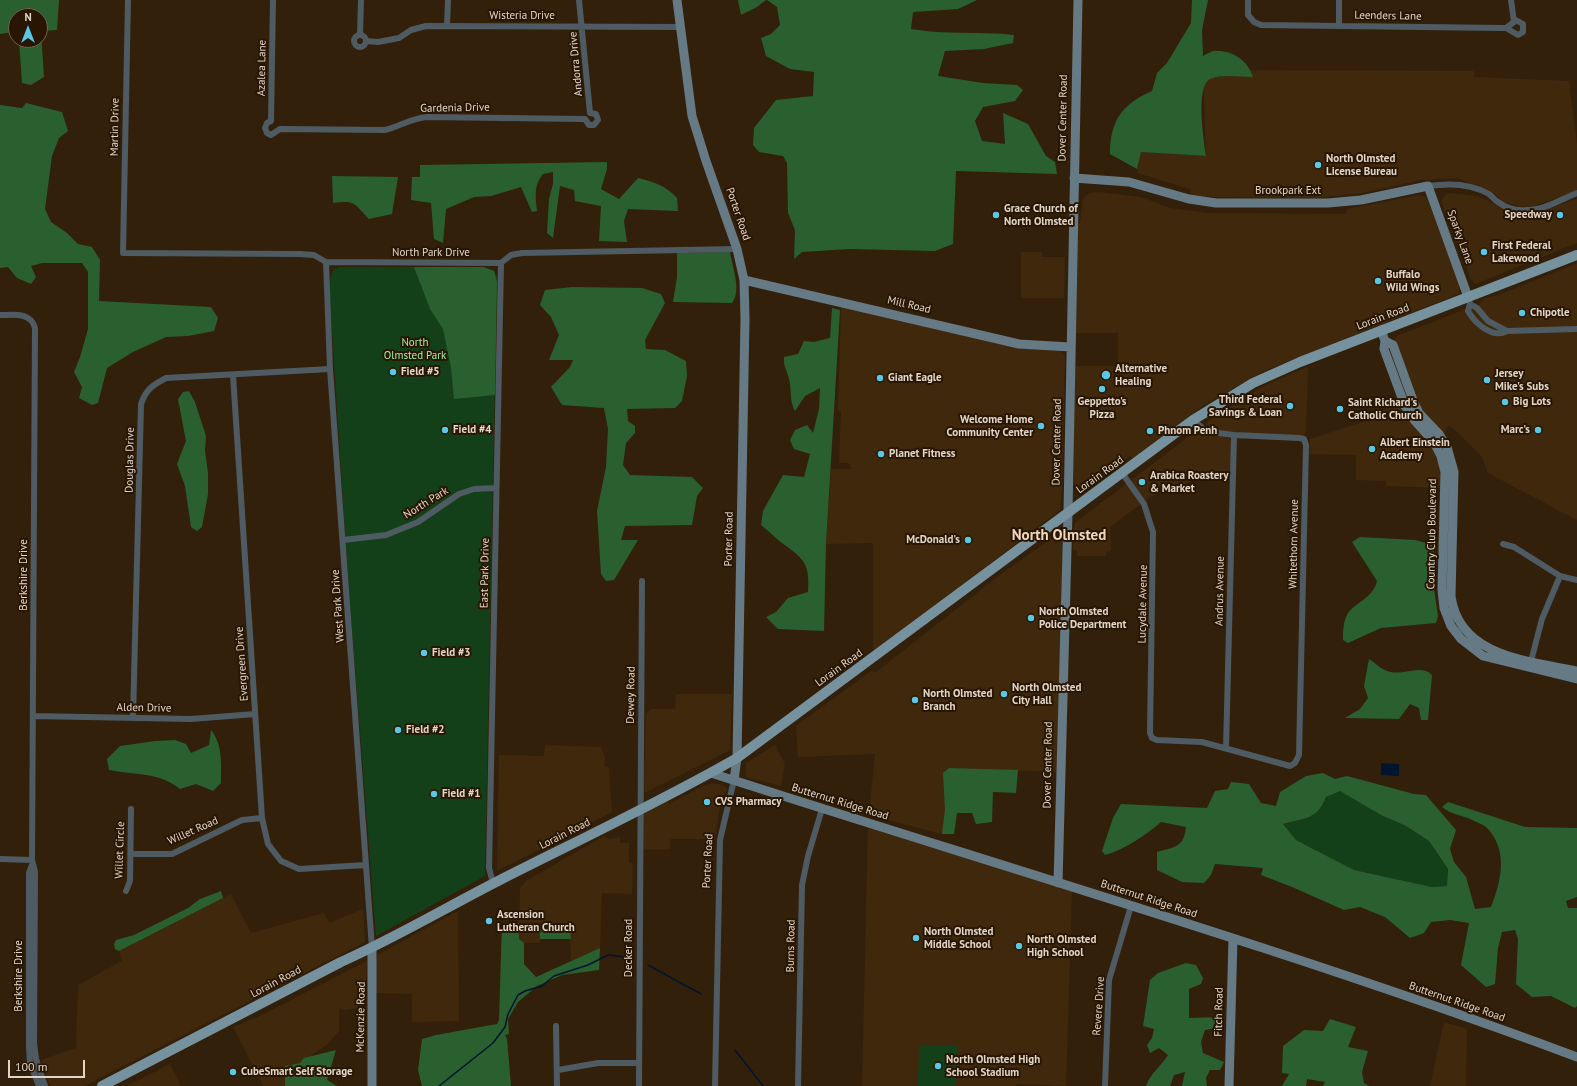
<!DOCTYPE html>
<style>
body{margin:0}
#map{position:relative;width:1577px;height:1086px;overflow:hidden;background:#33200b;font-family:"PT Sans",sans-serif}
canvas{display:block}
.north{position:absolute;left:8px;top:8px;width:40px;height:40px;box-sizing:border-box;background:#281603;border:1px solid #726252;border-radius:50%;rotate:0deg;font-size:11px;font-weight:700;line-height:16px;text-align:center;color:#e1d5c8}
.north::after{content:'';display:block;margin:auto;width:14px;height:18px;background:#5ac8e5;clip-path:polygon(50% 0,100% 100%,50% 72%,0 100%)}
.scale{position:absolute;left:8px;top:1060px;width:77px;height:18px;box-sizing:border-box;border:2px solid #e1d5c8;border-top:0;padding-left:5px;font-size:12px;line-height:14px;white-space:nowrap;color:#e1d5c8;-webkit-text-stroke:3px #281603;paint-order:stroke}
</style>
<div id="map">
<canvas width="1577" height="1086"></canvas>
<div class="north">N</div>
<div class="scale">100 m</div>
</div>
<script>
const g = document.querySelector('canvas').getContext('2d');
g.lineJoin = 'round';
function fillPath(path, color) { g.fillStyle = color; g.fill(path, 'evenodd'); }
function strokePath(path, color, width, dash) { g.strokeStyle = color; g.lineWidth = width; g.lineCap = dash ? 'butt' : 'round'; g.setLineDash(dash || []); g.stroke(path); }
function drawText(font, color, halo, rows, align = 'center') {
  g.font = font + ' "PT Sans",sans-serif'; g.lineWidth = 4; g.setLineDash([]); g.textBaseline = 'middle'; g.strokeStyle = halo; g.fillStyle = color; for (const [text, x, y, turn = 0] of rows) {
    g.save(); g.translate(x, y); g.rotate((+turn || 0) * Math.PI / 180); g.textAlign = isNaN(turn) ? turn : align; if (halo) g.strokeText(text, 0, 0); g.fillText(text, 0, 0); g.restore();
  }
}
const built = new Path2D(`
 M1203,70L1474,71V77L1569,81L1577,143V191L1534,206L1521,207L1504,202L1491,191L1457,178L1421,180L1362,193L1315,198L1216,197L1191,195L1190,189L1137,173L1140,152L1206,156Z
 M1098,192L1141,197L1170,208L1209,213L1346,214L1347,209L1419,195L1425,197L1429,203L1459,284V291L1458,294L1264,371L1201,407L1132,459L1131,455L1085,490L1081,491L1075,487L1074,484V366H1118V333H1074L1077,225L1080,223L1083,199L1089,193Z
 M1447,193L1477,196L1517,214L1541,211L1577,199V243L1475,284L1471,279L1441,201Z
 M1021,252H1042V257H1065L1064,298H1021Z
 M1577,263V520L1488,473L1482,457L1453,428L1449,426L1446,428L1444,436L1421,410L1394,341L1397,336L1481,303L1484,298L1499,295Z
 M841,306L1019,348L1059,351L1065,356L1062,484L1060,510L873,653V543L826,544L831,469H852L848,463H839L841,411H838Z
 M1308,367L1306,432L1304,436H1274L1214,430L1207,426L1208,421L1252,393L1268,384Z
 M1401,403L1432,443L1441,464L1443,488L1386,486V481L1356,480V455L1309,454L1310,439L1375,418L1376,412L1398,406Z
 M1206,433L1223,436L1231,440V479L1188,475L1191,481L1179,487L1150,497L1110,527L1111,551L1106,552V556H1077V551L1073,550L1074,526L1076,522L1192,434L1204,435Z
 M1052,538L1061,542L1062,547L1058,772L949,768L945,835L869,815L875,754L798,757L796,726L871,671L876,672L1001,574Z
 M676,694H732L730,750L644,793L646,714L651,709H675Z
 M545,745L601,747L605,757L604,766L609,768L612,812L497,871L499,755L544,756Z
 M775,745L785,764L781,786L746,777V763Z
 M713,783L723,785L727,789L719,811L715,839H670V849L642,850L643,813L667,801L669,804L701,787Z
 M868,824L1072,891L1066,1086L1017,1084L1016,1086H862Z
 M604,836L608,839L620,837V843H629V862L633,864L632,894L602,893L600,948L571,961L570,928H540V943H524L519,939L520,888L526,881Z
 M231,894L251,933L324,913L330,923L363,909L365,942L84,1086H51L46,1076L41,1060L76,1048L78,985L122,961L119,951Z
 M458,911L459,1021L412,1022V994L375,993V963L377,955Z
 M367,961L365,1003L361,1006L353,1009L344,1010L339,1008V1031L328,1044L300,1063L285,1066V1086H263L233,1027L258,1017Z
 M1444,1022L1467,1029L1466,1086H1430Z
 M170,1064L181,1086H127Z`);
const green = new Path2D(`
 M340,267H484L494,271L497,277L485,876L376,936L348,578L329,283L333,270Z
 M1340,790L1381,815L1406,826L1429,841L1448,869L1447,886L1432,887L1354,870L1296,840L1283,824C1304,819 1317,820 1326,797Z
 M919,1045L957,1046L956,1086H918Z`);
const forest = new Path2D(`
 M0,0H59L57,30L41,31L44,77L31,85L22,83L19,40H40V16H16V34L13,32L0,34Z
 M738,0H766L757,7L741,15Z
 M767,0H977L958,9L913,12L911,29C945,35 979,31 1014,35L1013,43L984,49L945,51L938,76L983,83L1017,85L1023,90L1015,101L983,107L975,121L982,141L1005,144L1003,113L1028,124L1046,156L1055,162L1057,174L956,171L953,244L935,251L849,249L802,252L794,259L795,230L788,213L787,163L783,156L759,152L753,145L754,128L776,100L813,96L814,72L790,69L766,56L761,38L771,34L780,25L777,7Z
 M1192,0H1208L1202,30L1203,56C1207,54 1213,50 1217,51C1234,51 1248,61 1253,77C1240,77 1222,74 1210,79C1195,87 1204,141 1206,156L1141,152L1137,169L1110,154C1110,121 1122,104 1152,91L1157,73L1167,63L1191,23Z
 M26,103L62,112L68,131L59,138L52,156L45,209L51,222L67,233L78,244L92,247L100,260L99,301L211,307L218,318L214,331L188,336L166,337L133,352L107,368L98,403L92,405L79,398L82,387L74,372L80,357L88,329V272L82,263H42L31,266L36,277L31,284L17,278L8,267L0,268V105L22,108Z
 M607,162V169L601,189L619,199L638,178C655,182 666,186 677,198L678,211L628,209L624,221L627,242L599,241L601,206L575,201L574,190L560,186L553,238L547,233L549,199L553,184V172L543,174C533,186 536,197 537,211L532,212L521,187L491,196L474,197L446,209L443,243L434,239L431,203L411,200L412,177H420V165Z
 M332,176L398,177L392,214L369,219C354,204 356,200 333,203Z
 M730,252C732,266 742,291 732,303L673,302L677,277V253Z
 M414,267H484L494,271L497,282L495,395L454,399L451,368L443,329L430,309Z
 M572,287L642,288L661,294L665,303L645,340L646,349L665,350L686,361L687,376L682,401L675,408L627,409L628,421L635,426V433L626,443L623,465L630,475L692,477L703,488L697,496L692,525L625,526L621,540H638L614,580L606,581L601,574L597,511L606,467L608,429L604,408L562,405L551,387L570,367L573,360H549L559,335L551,317L540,305L545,290Z
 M832,308L840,310L826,544L824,631L778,629L766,617L776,612L788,598L808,592C810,563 804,559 782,543C775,538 768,530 761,525L763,511L783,475L804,477L810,454L794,449L790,440L795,430L807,425L813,433L819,409L820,388L805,396L795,411C789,401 792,390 789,379C787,370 783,366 784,357L798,354L804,341L814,342L830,338Z
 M189,391L195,402L206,436L205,450L208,473V494L202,527L197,531L191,527L185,486L177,464L186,441L178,399L183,392Z
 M1360,537L1415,540L1434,545V589L1438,616L1436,623L1381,628L1348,643L1343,640C1343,631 1343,623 1347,615C1353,603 1373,599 1377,581L1352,542Z
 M1369,659C1375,663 1381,669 1387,671C1403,677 1420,663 1432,675L1428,720H1421L1419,708L1410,704L1399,719L1345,718L1360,709L1368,698L1364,686Z
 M211,730C223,745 221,764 221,783L213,791L196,784L180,789C159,772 134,775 109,770L107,759L120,746L155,741L175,740L186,744L191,753L209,745Z
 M949,768L1018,770L1016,793L993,792L992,822L976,824L972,813H957L954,834H942L945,809L943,773Z
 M1323,773L1335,779L1347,776L1414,794L1426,795L1456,830L1450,849L1454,862L1466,877L1475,909L1491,907C1501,881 1508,853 1489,830C1485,825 1476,822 1470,819C1461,815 1450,814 1442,807L1448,802L1525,827L1577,828V897L1566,901L1568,908H1577V1006L1575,1008L1551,996L1532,997L1516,984L1518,939L1515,930L1502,932L1498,948L1495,984L1486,987L1461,965L1469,923L1450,920L1431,922L1424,933L1410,938L1385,917L1360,907L1344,910L1292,887L1261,875L1263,868L1215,864L1211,875L1204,883L1182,882L1157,870V852C1175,847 1184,847 1186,827L1161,822C1146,835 1124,850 1105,855L1102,851L1113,818L1121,804L1207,808L1215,791L1228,789L1231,782L1249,784L1261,803L1276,806L1280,792L1306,776ZM1340,791L1381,815L1406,826L1429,841L1448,869L1447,886L1432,887L1354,870L1296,840L1283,824C1305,818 1317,820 1326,797Z
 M221,891L223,898L119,951L115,949L114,944L116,940L134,935L188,908L200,899Z
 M502,923H519V939L524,943V964L536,977L600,948L599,970L562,975L537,986L518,1002L508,1019L509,1034L505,1035L507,1039L511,1086H422L418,1070L422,1039L436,1035L497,1024L499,1020Z
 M539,928H570L571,939H540Z
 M1186,963L1196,965L1203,978L1201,984L1189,989V1018L1220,1017L1224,1022L1223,1027L1205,1030L1201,1042L1203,1053L1224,1062L1220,1070H1210L1206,1078L1207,1086H1182L1185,1072L1174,1075L1170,1086H1146C1150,1074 1161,1066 1168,1055L1159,1048L1150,1053L1147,1045L1152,1038L1154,1029L1143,1026L1150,980L1158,973Z
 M1330,1019L1356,1027L1348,1047L1368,1051L1362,1072L1364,1083L1369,1086H1323L1325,1082L1307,1079L1306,1086H1282L1289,1074L1282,1073L1283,1046L1304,1030L1323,1031Z
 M336,1050L327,1080L337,1086H285V1066L300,1063L304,1058Z`);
const water = new Path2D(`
 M1381,763L1399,764V776L1381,775Z`);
const stream = new Path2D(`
 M648,965L701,994
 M735,1050L763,1086
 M439,1086L493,1043L505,1027L508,1014L518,995L525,991L542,986L554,976L588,965L608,955L625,957`);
const street = new Path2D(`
 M128,0L123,253L300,254L314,255L326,262L501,263L511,255L522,253L737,249
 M273,0L271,121L267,123L265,128L267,133L271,135L280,129L385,130C400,126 412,118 427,117L583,119H585L589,125H594L598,120L596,114L590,113L579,0
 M1248,0V15L1254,22L1261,25L1502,28H1506L1514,22L1511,0
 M1339,25V0
 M447,26L448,0
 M1506,28L1518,35L1523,32V24L1514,19
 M354 41a6 6 0 1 1 12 0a6 6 0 1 1-12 0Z
 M360,35L361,0
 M366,41L378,42L399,38L411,30L426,26L681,27
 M1428,186C1449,183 1470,183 1489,194C1492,196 1494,200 1498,202C1506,208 1517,211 1527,210C1545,210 1561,199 1577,193
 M326,262L330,369L372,948
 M1468,297L1470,304L1468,311C1475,323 1492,339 1507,331L1577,329
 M1470,304L1477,308L1488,321L1507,331
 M0,315C14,315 31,312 35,328L32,860L35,872L34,1043L36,1059L45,1086
 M233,375L262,818L268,844L281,861L299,869L366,865
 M1122,473L1144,504L1153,532L1150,733L1152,738L1157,740L1202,742L1290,766L1295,763L1299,755L1306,445L1304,439L1299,438L1234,435L1211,432L1205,430L1193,420
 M343,540L386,535L418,522L459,494L474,489L496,488
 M1503,544L1514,547L1560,576L1577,580
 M1530,665L1542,619L1560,576
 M33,716L191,719L255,714
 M133,718L141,404C146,389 153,385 166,378L330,369
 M1226,748L1234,435
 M131,854H172L242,820L262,818
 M0,859L32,860
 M32,865L29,873V1047L30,1063L39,1086
 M493,883L489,868L501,263
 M126,891L130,881L131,809
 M556,1026L557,1086
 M558,1070L598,1063H639
 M639,1086L642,581
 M715,1086L720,840L734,780
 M798,1086L802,885L808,856L822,809
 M1105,1086L1109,980L1131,906`);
const secondary = new Path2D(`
 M677,0L692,116L706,161L737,249L744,280L745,319L737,758L734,780
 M1074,178L1129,182L1189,199L1216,203H1328L1361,200L1428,186L1468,297
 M744,280L1019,344L1070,347
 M1381,330L1385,341L1384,349L1405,406L1415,421L1434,442L1441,456L1445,472L1442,590L1444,608L1451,626L1461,639L1483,656L1577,679
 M1385,341L1393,345L1414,403L1419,413L1439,434L1447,447L1454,472L1451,596C1459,657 1529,661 1577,671
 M711,773C1000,866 1292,951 1577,1057
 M1058,883L1068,512L1078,0
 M372,948V1086
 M1229,1086L1233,939`);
const primary = new Path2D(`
 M102,1086L341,962C395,938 447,907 500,880C579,840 660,802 737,758L1193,420L1253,383L1300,362L1577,255`);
const markers = [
 [1318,165,4,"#5ac8e5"],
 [996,215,4,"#5ac8e5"],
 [1560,215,4,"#5ac8e5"],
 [1484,252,4,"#5ac8e5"],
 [1378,281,4,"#5ac8e5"],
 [1522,313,4,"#5ac8e5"],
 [393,372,4,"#5ac8e5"],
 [1106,375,5,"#5ac8e5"],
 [880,378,4,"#5ac8e5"],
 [1487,380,4,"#5ac8e5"],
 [1102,389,4,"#5ac8e5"],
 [1505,402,4,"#5ac8e5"],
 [1290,406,4,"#5ac8e5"],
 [1340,409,4,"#5ac8e5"],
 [1041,426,4,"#5ac8e5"],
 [445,430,4,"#5ac8e5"],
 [1538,430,4,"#5ac8e5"],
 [1150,431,4,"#5ac8e5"],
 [1372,449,4,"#5ac8e5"],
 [881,454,4,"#5ac8e5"],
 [1142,482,4,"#5ac8e5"],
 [968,540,4,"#5ac8e5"],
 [1031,618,4,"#5ac8e5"],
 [424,653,4,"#5ac8e5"],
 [1004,694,4,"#5ac8e5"],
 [915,700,4,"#5ac8e5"],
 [398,730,4,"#5ac8e5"],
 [434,794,4,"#5ac8e5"],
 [707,802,4,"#5ac8e5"],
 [489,921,4,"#5ac8e5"],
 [916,938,4,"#5ac8e5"],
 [1019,946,4,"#5ac8e5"],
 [938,1066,4,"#5ac8e5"],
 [233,1072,4,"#5ac8e5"]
];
const streetNames = [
 ["Wisteria Drive",522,16],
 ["Leenders Lane",1388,16,1],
 ["Andorra Drive",576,64,-95],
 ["Azalea Lane",262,68,-89],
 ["Gardenia Drive",455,108,-1],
 ["Dover Center Road",1063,118,-89],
 ["Martin Drive",115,127,-89],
 ["Brookpark Ext",1288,191],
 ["Porter Road",738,214,71],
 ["Sparky Lane",1460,237,70],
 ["North Park Drive",431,253],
 ["Mill Road",909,305,13],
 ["Lorain Road",1383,317,-21],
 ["Dover Center Road",1057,442,-89],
 ["Douglas Drive",130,460,-89],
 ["Lorain Road",1100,475,-36],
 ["North Park",426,503,-32],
 ["Country Club Boulevard",1432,534,-89],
 ["Porter Road",729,539,-89],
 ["Whitethorn Avenue",1294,544,-89],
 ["East Park Drive",485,573,-89],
 ["Berkshire Drive",24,575,-90],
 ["Andrus Avenue",1220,591,-89],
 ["Lucydale Avenue",1143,604,-89],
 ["West Park Drive",338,606,-94],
 ["Evergreen Drive",242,664,-94],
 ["Lorain Road",839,668,-36],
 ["Dewey Road",631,695,-89],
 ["Alden Drive",144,708,1],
 ["Dover Center Road",1048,765,-89],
 ["Butternut Ridge Road",840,802,17],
 ["Willet Road",193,831,-24],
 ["Lorain Road",565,834,-27],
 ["Willet Circle",120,850,-88],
 ["Porter Road",708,861,-87],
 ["Butternut Ridge Road",1149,899,18],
 ["Burns Road",791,946,-89],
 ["Decker Road",629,948,-90],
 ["Berkshire Drive",19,976,-90],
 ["Lorain Road",276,982,-28],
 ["Butternut Ridge Road",1457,1002,19],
 ["Revere Drive",1099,1006,-86],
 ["Fitch Road",1219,1012,-89],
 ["McKenzie Road",361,1017,-89]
];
const poiNames = [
 ["North Olmsted",1326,159],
 ["License Bureau",1326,172],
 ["Grace Church of",1004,209],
 ["North Olmsted",1004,222],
 ["Speedway",1552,215,"right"],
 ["First Federal",1492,246],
 ["Lakewood",1492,259],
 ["Buffalo",1386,275],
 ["Wild Wings",1386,288],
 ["Chipotle",1530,313],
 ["Alternative",1115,369],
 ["Healing",1115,382],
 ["Field #5",401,372],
 ["Jersey",1495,374],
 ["Mike's Subs",1495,387],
 ["Giant Eagle",888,378],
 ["Third Federal",1282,400,"right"],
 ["Savings & Loan",1282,413,"right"],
 ["Geppetto's",1102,402,"center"],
 ["Pizza",1102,415,"center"],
 ["Big Lots",1513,402],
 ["Saint Richard's",1348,403],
 ["Catholic Church",1348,416],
 ["Welcome Home",1033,420,"right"],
 ["Community Center",1033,433,"right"],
 ["Field #4",453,430],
 ["Marc's",1530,430,"right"],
 ["Phnom Penh",1158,431],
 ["Albert Einstein",1380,443],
 ["Academy",1380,456],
 ["Planet Fitness",889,454],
 ["Arabica Roastery",1150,476],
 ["& Market",1150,489],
 ["McDonald's",960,540,"right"],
 ["North Olmsted",1039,612],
 ["Police Department",1039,625],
 ["Field #3",432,653],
 ["North Olmsted",1012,688],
 ["City Hall",1012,701],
 ["North Olmsted",923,694],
 ["Branch",923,707],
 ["Field #2",406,730],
 ["Field #1",442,794],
 ["CVS Pharmacy",715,802],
 ["Ascension",497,915],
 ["Lutheran Church",497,928],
 ["North Olmsted",924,932],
 ["Middle School",924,945],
 ["North Olmsted",1027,940],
 ["High School",1027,953],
 ["North Olmsted High",946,1060],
 ["School Stadium",946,1073],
 ["CubeSmart Self Storage",241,1072]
];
const parkNames = [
 ["North",415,343],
 ["Olmsted Park",415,356]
];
const districtNames = [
 ["North Olmsted",1059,536]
];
fillPath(built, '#40280c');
fillPath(green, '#134018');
fillPath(forest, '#2a5f2f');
fillPath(water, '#01152e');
strokePath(stream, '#01152e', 1.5);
strokePath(street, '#4e5b62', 6);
strokePath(secondary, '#657a85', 9);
strokePath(primary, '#76929f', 10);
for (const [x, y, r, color] of markers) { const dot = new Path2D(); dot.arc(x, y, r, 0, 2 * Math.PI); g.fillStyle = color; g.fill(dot); strokePath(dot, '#281603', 1.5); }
drawText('11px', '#e1d5c8', '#281603', streetNames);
drawText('bold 11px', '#e1d5c8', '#281603', poiNames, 'left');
drawText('11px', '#a1efa5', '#281603', parkNames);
drawText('bold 15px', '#f0d6bd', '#281603', districtNames);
</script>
